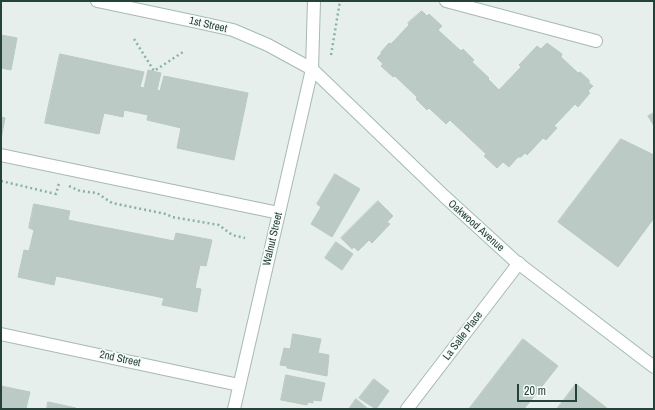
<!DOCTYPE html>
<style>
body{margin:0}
#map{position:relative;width:655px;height:410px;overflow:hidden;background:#e6efeb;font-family:"Archivo Narrow",sans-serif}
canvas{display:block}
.frame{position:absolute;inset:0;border:2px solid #24423a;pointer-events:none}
.scale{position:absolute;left:517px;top:384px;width:60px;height:18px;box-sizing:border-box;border:2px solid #24423a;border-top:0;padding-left:5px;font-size:12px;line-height:14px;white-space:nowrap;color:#24423a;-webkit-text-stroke:3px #f7fbf9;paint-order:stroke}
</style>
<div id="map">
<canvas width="655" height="410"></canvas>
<div class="frame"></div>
<div class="scale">20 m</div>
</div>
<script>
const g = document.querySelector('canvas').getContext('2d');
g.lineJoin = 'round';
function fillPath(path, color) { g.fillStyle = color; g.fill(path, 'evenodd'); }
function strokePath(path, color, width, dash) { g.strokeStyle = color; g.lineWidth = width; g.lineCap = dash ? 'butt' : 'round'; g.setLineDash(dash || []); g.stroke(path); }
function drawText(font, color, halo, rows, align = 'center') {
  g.font = font + ' "Archivo Narrow",sans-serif'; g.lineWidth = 3.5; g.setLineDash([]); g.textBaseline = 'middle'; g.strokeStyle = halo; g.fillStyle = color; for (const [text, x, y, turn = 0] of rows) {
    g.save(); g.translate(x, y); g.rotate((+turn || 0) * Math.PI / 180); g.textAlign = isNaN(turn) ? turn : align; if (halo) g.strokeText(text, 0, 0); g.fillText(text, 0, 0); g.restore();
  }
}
const building = new Path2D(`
 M422,11L427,16L429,14L442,26L438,30L461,51L463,49L474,60L472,62L489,78L488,79L499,90L521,67L519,65L537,46L541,49L547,43L562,54L561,57L578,73L580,72L589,80V83L593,86L588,91L590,93L578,107L575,104L554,126L557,128L546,140L543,138L527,155L525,153L521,157H518L509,167L503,162L497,168L484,156L486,154L450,120L446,124L429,108L427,110L416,99L417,97L395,76L393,77L381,66L383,64L377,58L381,54V52L389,43L391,44L409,25L408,23Z
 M1,35L17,38L11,70L1,68Z
 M60,54L144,72L140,87L144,88L148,70L161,73L157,90L160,91L164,76L248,93L234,160L177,148L181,128L147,120L148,115L124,110L123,117L104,113L99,134L45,123Z
 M654,113V126L648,116Z
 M1,117L5,118L1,139Z
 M621,139L654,155V218L618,267L558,222Z
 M335,174L360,189L332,237L311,224L321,207L317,204Z
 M378,201L393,216L387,222L390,224L372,243L369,240L358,251L354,247L352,249L341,238Z
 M34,204L70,211L68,220L174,241L176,233L212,240L206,266L200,265L195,288L201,289L197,312L162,305L164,298L56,276L54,285L18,277L24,250L29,251L34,230L29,228Z
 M336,242L353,254L342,270L325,258Z
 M293,334L321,339L318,353L329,355L327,376L287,368V366L280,365L284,348L290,349Z
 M523,339L558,366L524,409H469Z
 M286,375L325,383L321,401L313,400V403L308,402L307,405L281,400Z
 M374,379L389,391L376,409L359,398Z
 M576,384L608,409H557Z
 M1,386L30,392L26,408L30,409H1Z
 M356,399L368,409H349Z
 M48,402L76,408V409H47Z`);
const path = new Path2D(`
 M134,39L154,71L183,52
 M331,55L340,1
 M1,181L56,194L59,183
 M69,186L80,191L97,193L112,203L166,214L172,217L219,225L232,235L245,238`);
const lane = new Path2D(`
 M446,1L596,41
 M312,69L314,1
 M1,155L279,213`);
const street = new Path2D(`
 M1,334L239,385
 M234,409L312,69
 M407,409L519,263`);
const secondary = new Path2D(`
 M97,1L197,22L233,30L268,45L312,69L444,196L514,260L654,367`);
const streetNames = [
 ["1st Street",208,25,13],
 ["Oakwood Avenue",476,226,42],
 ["Walnut Street",273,239,-77],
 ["La Salle Place",463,336,-53],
 ["2nd Street",120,359,12]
];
fillPath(building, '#bbcac4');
strokePath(building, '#b8c9c2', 1);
strokePath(lane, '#a8b8b2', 14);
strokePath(street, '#a8b8b2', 14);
strokePath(secondary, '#a4bbb3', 14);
strokePath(path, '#86b3a5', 2.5, [2, 3]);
strokePath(lane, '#fff', 12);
strokePath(street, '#fff', 12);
strokePath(secondary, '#fff', 12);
drawText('11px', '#24423a', '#f7fbf9', streetNames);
</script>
